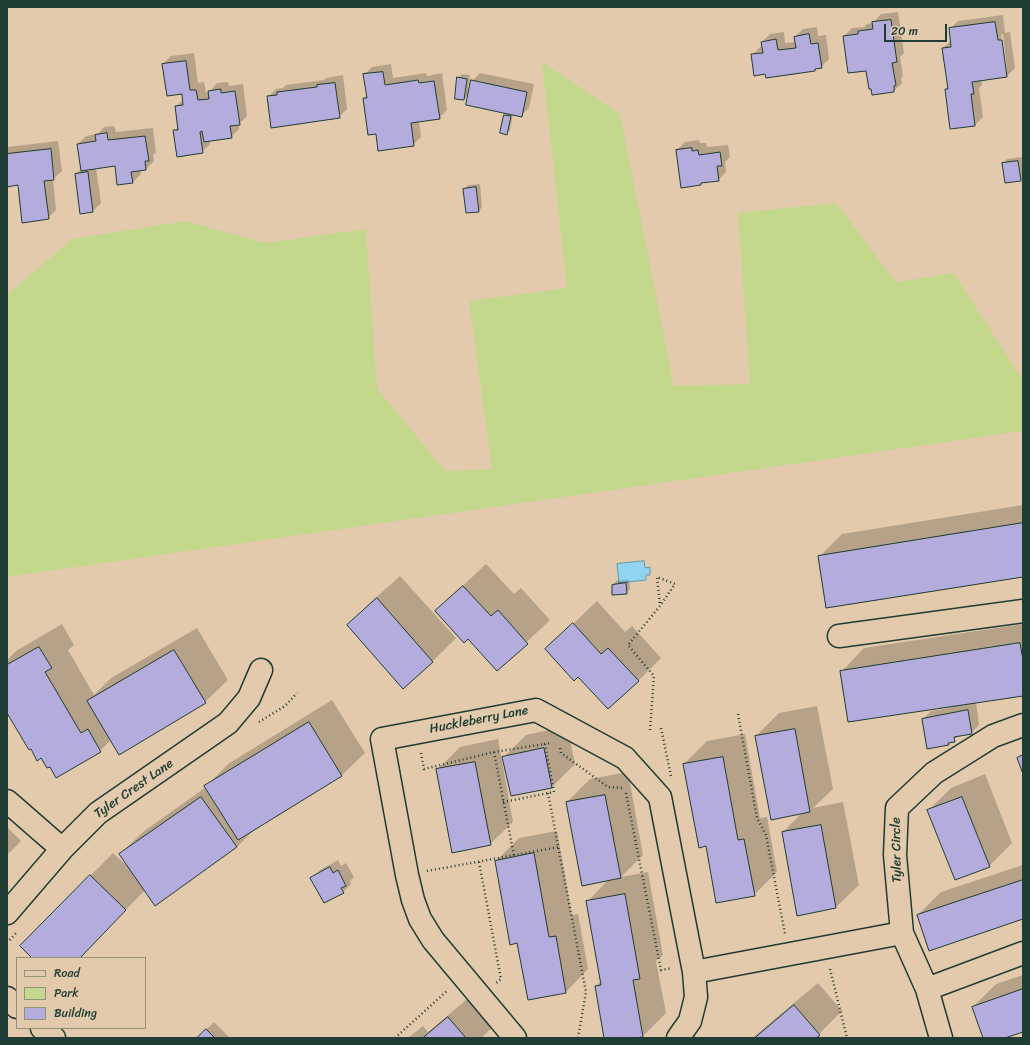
<!DOCTYPE html>
<style>
body{margin:0}
#map{position:relative;width:1030px;height:1045px;overflow:hidden;background:#e4caac;font-family:Sriracha,sans-serif}
canvas{display:block}
.frame{position:absolute;inset:0;border:8px solid #1f3d34;pointer-events:none}
.legend{position:absolute;left:16px;top:957px;width:130px;height:72px;box-sizing:border-box;background:#e4caac;border:1px solid #95927c;margin:0;padding:5px 7px;list-style:none;font-size:12px;color:#1f3d34}
.legend li{display:flex;align-items:center;gap:8px;height:20px}
.legend b{width:20px;border:1px solid #95927c}
.scale{position:absolute;left:884px;top:24px;width:63px;height:18px;box-sizing:border-box;border:2px solid #1f3d34;border-top:0;padding-left:5px;font-size:12px;line-height:14px;white-space:nowrap;color:#1f3d34;-webkit-text-stroke:3px #e4caac;paint-order:stroke}
</style>
<div id="map">
<canvas width="1030" height="1045"></canvas>
<div class="frame"></div>
<ul class="legend">
<li><b style="height:5px;background:#e4caac"></b>Road</li>
<li><b style="height:11px;background:#c4d88d"></b>Park</li>
<li><b style="height:11px;background:#b3acdd"></b>Building</li>
</ul>
<div class="scale">20 m</div>
</div>
<script>
const g = document.querySelector('canvas').getContext('2d');
g.lineJoin = 'round';
function fillPath(path, color) { g.fillStyle = color; g.fill(path, 'evenodd'); }
function strokePath(path, color, width, dash) { g.strokeStyle = color; g.lineWidth = width; g.lineCap = dash ? 'butt' : 'round'; g.setLineDash(dash || []); g.stroke(path); }
function drawText(font, color, halo, rows, align = 'center') {
  g.font = font + ' Sriracha,sans-serif'; g.lineWidth = 3.5; g.setLineDash([]); g.textBaseline = 'middle'; g.strokeStyle = halo; g.fillStyle = color; for (const [text, x, y, turn = 0] of rows) {
    g.save(); g.translate(x, y); g.rotate((+turn || 0) * Math.PI / 180); g.textAlign = isNaN(turn) ? turn : align; if (halo) g.strokeText(text, 0, 0); g.fillText(text, 0, 0); g.restore();
  }
}
const green = new Path2D(`
 M542,62L620,114L674,386L750,384L738,213L836,203L896,282L954,273L1020,376H1023V431L7,577V295L72,239L186,221L265,243L366,229L377,388L445,471L492,469L469,301L567,288Z`);
const water = new Path2D(`
 M644,561L645,568L650,567V575H646V580L619,583L617,564Z`);
const shadow = new Path2D(`
 M898,12L904,53L900,57L903,76L901,78L902,83L894,91L867,70L844,36L852,28L864,27L867,24L873,23L881,14Z
 M1003,15L1005,33L1010,32L1015,68L1007,76L981,80L982,85L979,88L983,117L975,125L946,90L948,87L943,48L952,40L950,29L958,21ZM1003,34L1007,71H1005L1001,35Z
 M817,27L818,36L826,35L829,59L821,67L817,68L814,70L766,73L752,55L760,47L763,46L762,42L770,34L784,32L785,43L796,42L795,37L803,29Z
 M194,53L198,83L204,82L206,93L209,92L217,83L228,82L229,86L243,84L247,116L239,124V129L231,137L210,140V144L202,152L174,131L179,126L176,106L184,99L183,93L163,64L171,56Z
 M391,64L393,78L426,73L427,76L442,73L447,110L439,118L419,121L421,137L413,145L377,133L364,98L367,95L364,75L372,67Z
 M480,73L534,84L529,108L521,116L513,114L510,130L507,134L502,133L505,115L507,113L469,94L464,99L458,78L462,74L470,75L468,89H470L472,81Z
 M343,75L347,109L339,117L268,97L276,89L283,88L286,85L324,80L326,78Z
 M114,126L116,132L153,128L156,152L153,155L154,161L146,169H140L141,174L133,182L115,165L96,168L101,203L93,211L76,174L81,169L78,144L86,136L98,134L104,127Z
 M699,140L700,143H706L707,147L728,145L730,157L725,162L726,172L718,180L703,182L701,184L677,150L685,142Z
 M58,141L62,171L53,179L56,210L48,218L19,184L7,186V147Z
 M1022,157L1023,178L1021,180L1006,182L1004,163L1007,159Z
 M480,184L482,207L479,211L465,189L468,185Z
 M1023,505V576L819,557L842,534Z
 M486,564L514,594L521,588L550,620L497,670L468,638L436,611Z
 M400,576L456,638L433,661L403,687L348,625L371,602Z
 M629,580L630,589L626,593L613,594V585L616,581Z
 M597,601L625,632L632,626L661,658L638,681L578,675L547,649Z
 M62,624L74,645L68,650L94,695L111,678L197,628L228,680L205,702L111,740L100,751L50,765L31,748L7,711V660L16,651Z
 M1023,624V695L976,702L979,725L971,733L960,735L948,744L923,719L931,711L950,708L949,706L842,671L864,648Z
 M332,700L365,753L342,775L255,829L237,847L145,890L79,958H34L21,946L113,853L126,865H127L120,854L143,832L206,787L228,764Z
 M817,706L833,789L813,808L843,802L859,885L836,907L783,832L802,813L756,736L779,713Z
 M567,726L575,764L552,787L511,795L503,758L526,735Z
 M745,734L760,818L767,817L777,872L754,895L707,845L684,764L707,741Z
 M498,739L513,822L490,844L437,770L460,747Z
 M628,772L643,855L621,877L648,872L663,955L656,961L666,1013L643,1036L630,1038H605L596,986L601,981L587,902L609,879L567,802L590,779Z
 M985,774L1012,843L989,866L929,810L951,788Z
 M7,827L21,841L7,855Z
 M557,831L572,915L578,914L588,969L566,992L518,942L496,861L519,838Z
 M338,860L341,866L346,863L354,877L350,881L351,884L343,892L312,878L320,870Z
 M1023,865V918L918,915L941,892Z
 M1023,975V1031L1002,1038H984L973,1007L996,984Z
 M818,983L842,1011L815,1038H752Z
 M472,995L496,1024L481,1038H408L423,1026L428,1032Z
 M214,1022L230,1038H198Z`);
const building = new Path2D(`
 M891,20L897,62L892,63L896,85L894,86V92L872,95L871,89H869L866,71L848,73L843,36L858,34V31L873,29L872,22Z
 M995,22L998,40H1002L1007,77L972,82L974,94H971L975,126L950,129L945,89H948L942,48L951,47L949,28Z
 M809,34L811,44L818,43L822,68L815,69V71L766,78L765,74L754,76L751,54L763,53L761,42L776,39L778,50L796,48L794,37Z
 M186,61L190,90H196L198,100L209,99L208,91L221,89V93L235,91L240,125L230,126L232,138L204,142L202,131L200,132L203,153L177,157L173,130H178L175,106L183,105L182,94L167,96L162,64Z
 M383,72L385,85L418,80L419,83L434,81L440,119L411,123L414,146L378,151L376,134L368,135L363,98H367L363,74Z
 M457,77L467,79L464,100L455,99Z
 M471,80L527,92L522,117L466,105Z
 M335,83L340,118L271,128L267,96L277,95V92L317,87V85Z
 M504,115L511,116L507,135L500,133Z
 M107,133L108,140L145,136L149,161H145L146,170L131,172L133,183L117,185L115,166L81,171L77,144L96,141L95,135Z
 M692,148V151L698,150L699,155L720,152L722,166H717L719,181L701,183V185L681,188L676,150Z
 M51,149L54,180L44,181L49,219L22,223L18,185L7,187V154Z
 M1018,161L1021,181L1005,183L1002,163Z
 M88,172L93,212L80,214L75,174Z
 M476,187L479,212L466,213L463,189Z
 M1023,523V577L826,608L818,556Z
 M626,583L627,594L612,595V585Z
 M463,586L491,616L498,610L528,644L497,671L468,639L464,643L435,611Z
 M377,598L433,662L403,689L347,625Z
 M573,623L601,654L608,648L639,681L608,709L578,677L574,681L545,649Z
 M1020,643L1023,660V696L848,722L840,671Z
 M39,647L52,668L45,672L81,733L88,729L101,752L56,778L50,767L47,768L41,758L37,761L31,749L29,750L7,713V665Z
 M174,650L206,703L119,755L87,701Z
 M968,710L972,734L954,737L955,742L948,743L949,745L927,749L922,719Z
 M309,722L342,776L238,840L204,786Z
 M795,729L810,812L771,820L755,736Z
 M544,748L552,788L511,796L502,757Z
 M1023,755V774L1017,758Z
 M723,757L738,840L744,839L755,896L716,903L706,846L699,848L683,764Z
 M475,762L491,845L452,853L436,769Z
 M605,795L621,878L582,886L566,802Z
 M201,797L237,847L155,906L119,854Z
 M962,797L990,867L955,880L927,810Z
 M821,825L836,908L797,916L782,832Z
 M534,853L549,937L556,936L566,993L528,1000L517,943L510,945L495,861Z
 M330,867L333,873L338,870L346,886L341,888L344,893L324,903L310,878Z
 M90,875L126,910L80,958H32L20,946Z
 M1023,880V919L929,951L917,915Z
 M625,894L640,979L633,980L643,1037L635,1038H604L595,986L601,985L586,901Z
 M1023,989V1032L1005,1038H983L972,1007Z
 M794,1005L820,1035L816,1038H755Z
 M448,1017L466,1038H423Z
 M206,1029L215,1038H197Z`);
const path = new Path2D(`
 M738,714L757,818L766,835L785,934
 M259,722L285,706L297,693
 M661,728L671,776
 M650,730L654,676L628,645L660,606L675,584L657,577L660,606
 M560,748L561,753L608,787L623,788
 M494,752L514,856
 M421,753L424,769L494,752L545,744
 M548,793L586,992L578,1038
 M626,793L661,970L672,968
 M503,802L554,792L545,744L550,743
 M479,862L501,979L496,983
 M427,871L559,847
 M7,939L9,941L16,933
 M830,969L847,1038
 M395,1038L448,990`);
const minor = new Path2D(`
 M839,636L1023,611
 M7,801L62,849
 M7,913L62,849L98,813L228,723L249,698L261,670
 M694,972L902,933
 M927,989L1023,953
 M7,998L17,1007
 M42,1028L54,1038
 M515,1038L433,940L420,919L413,900L407,875L382,739L536,710L625,758L660,797L694,972L696,997L690,1021L678,1038
 M941,1038L927,989L902,933L895,855L897,808L934,773L993,736L1023,725`);
const streetNames = [
 ["Huckleberry Lane",479,720,-11],
 ["Tyler Crest Lane",134,789,-35],
 ["Tyler Circle",897,850,-91]
];
fillPath(green, '#c4d88d');
fillPath(water, '#90d4f2');
strokePath(water, '#6398a6', 1);
fillPath(shadow, '#0003');
fillPath(building, '#b3acdd');
strokePath(building, '#1f3d34', 1);
strokePath(minor, '#1f3d34', 25);
strokePath(path, '#1f3d34', 2.5, [1, 3]);
strokePath(minor, '#e4caac', 22);
drawText('13px', '#1f3d34', '#e4caac', streetNames);
</script>
